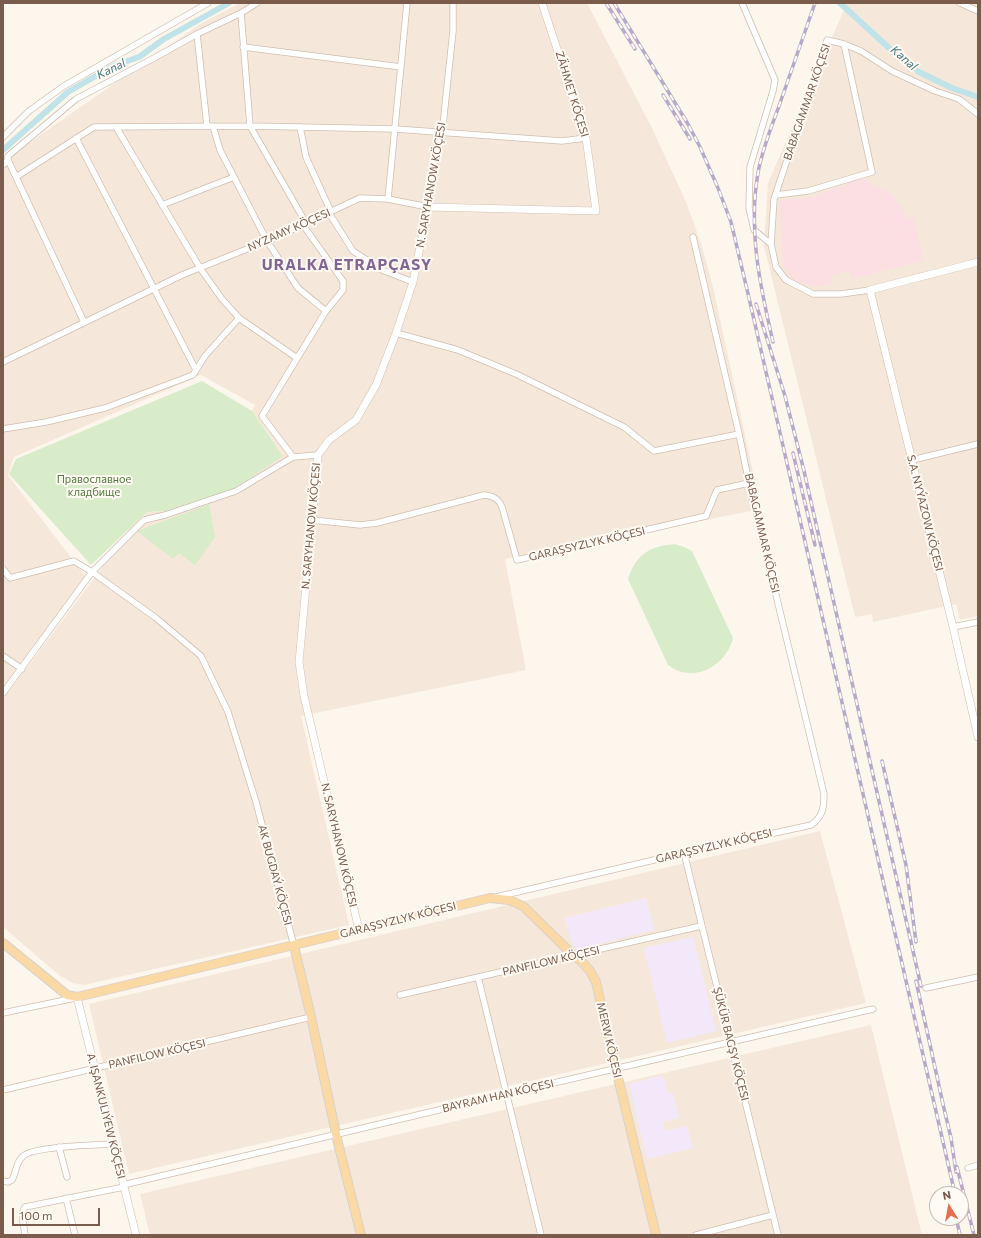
<!DOCTYPE html>
<meta charset="utf-8">
<style>
body{margin:0}
#map{position:relative;width:981px;height:1238px;overflow:hidden;background:#fdf6ec;font-family:Commissioner,sans-serif}
canvas{display:block}
.frame{position:absolute;inset:0;border:4px solid #7a5c4d;pointer-events:none}
.north{position:absolute;left:929px;top:1186px;width:40px;height:40px;box-sizing:border-box;background:#fffaf3;border:1px solid #cabbb1;border-radius:50%;rotate:349deg;font-size:11px;font-weight:700;line-height:16px;text-align:center;color:#7a5c4d}
.north::after{content:'';display:block;margin:auto;width:14px;height:18px;background:#e76f51;clip-path:polygon(50% 0,100% 100%,50% 72%,0 100%)}
.scale{position:absolute;left:12px;top:1208px;width:88px;height:18px;box-sizing:border-box;border:2px solid #7a5c4d;border-top:0;padding-left:5px;font-size:12px;line-height:14px;white-space:nowrap;color:#7a5c4d;-webkit-text-stroke:3px #fffaf3;paint-order:stroke}
</style>
<div id="map">
<canvas width="981" height="1238"></canvas>
<div class="frame"></div>
<div class="north">N</div>
<div class="scale">100 m</div>
</div>
<script>
const g = document.querySelector('canvas').getContext('2d');
g.lineJoin = 'round';
function fillPath(path, color) { g.fillStyle = color; g.fill(path, 'evenodd'); }
function strokePath(path, color, width, dash) { g.strokeStyle = color; g.lineWidth = width; g.lineCap = dash ? 'butt' : 'round'; g.setLineDash(dash || []); g.stroke(path); }
function drawText(font, color, halo, rows, align = 'center') {
  g.font = font + ' Commissioner,sans-serif'; g.lineWidth = 4; g.setLineDash([]); g.textBaseline = 'middle'; g.strokeStyle = halo; g.fillStyle = color; for (const [text, x, y, turn = 0] of rows) {
    g.save(); g.translate(x, y); g.rotate((+turn || 0) * Math.PI / 180); g.textAlign = isNaN(turn) ? turn : align; if (halo) g.strokeText(text, 0, 0); g.fillText(text, 0, 0); g.restore();
  }
}
const residential = new Path2D(`
 M240,3H587L652,128L686,202L701,243L713,287L761,509L505,559L526,670L301,716L349,925L84,985L73,983L60,976L3,927V699L110,557L147,512L166,511L283,455L252,411L255,405L201,375L14,457L8,475L85,576L3,691V161L200,24Z
 M847,3H978V616L960,620L956,604L873,622L872,614L855,617L764,246L768,183Z
 M820,831L866,1003L129,1174L89,1004Z
 M871,1025L922,1235H150L140,1194Z`);
const education = new Path2D(`
 M646,898L654,930L575,950L564,918Z
 M693,937L716,1031L667,1043L644,948Z
 M663,1075L668,1094L673,1093L679,1118L663,1122L665,1131L687,1126L693,1148L647,1159L629,1084Z`);
const medical = new Path2D(`
 M861,178L892,194L907,218L914,217L923,261L852,279L849,271L830,276L832,284L817,287L794,281L783,265L779,200L810,198Z`);
const green = new Path2D(`
 M202,381L252,411L283,456L233,489L166,511L147,512L91,565L9,474L16,459Z
 M209,504L215,537L195,565L179,553L173,559L137,531Z
 M675,544L684,547L692,551L733,638C728,659 706,678 682,672C677,671 672,668 668,665L628,579C636,554 650,546 675,544Z`);
const canal = new Path2D(`
 M840,3L889,48L919,72L952,88L978,97
 M3,150L68,92L113,66L139,57L164,39L229,3`);
const minor = new Path2D(`
 M742,3L775,80L773,91L750,167L749,208L754,230L771,244
 M960,3L978,11
 M241,13L250,126L306,223
 M197,34L207,126
 M243,47L401,67
 M213,126L220,150L267,241L298,288L326,311L262,416L293,457
 M116,127L200,268L222,299L239,318L297,358
 M300,127L306,157L331,212
 M3,137L29,111L64,86L208,3
 M76,138L196,370
 M8,160L84,322
 M3,165L8,160V156L76,99L156,57L197,34L241,13L257,3
 M16,177L94,127L250,126L395,129L562,141L586,138
 M776,195L808,191L872,172L844,44
 M388,199L407,3
 M162,205L234,177
 M329,213L353,251L382,270L413,282
 M303,225L343,281V290L326,311
 M870,290L841,294H813L786,280L776,267L771,244L774,199L827,40L844,44L861,51L892,71L935,91L959,99L978,114
 M396,333L458,350L516,374L624,427L654,451L739,434
 M3,362L182,275L272,239L360,198L388,199L428,207L436,148L443,125L453,31V3
 M3,429L46,422L105,408L193,375L205,356L239,318
 M912,460L978,444
 M312,520L360,525L377,523L484,495C493,496 498,498 502,507L517,560L706,516L717,490L749,483
 M3,569L10,578L74,561L92,572L156,618L201,656L228,712L256,802L294,946
 M953,627L978,622
 M3,656L22,669
 M3,693L92,572L144,520L165,515L236,491L293,457L318,455
 M684,853L778,1235
 M496,897L684,853L811,825C823,817 824,807 824,794L749,483L739,434L693,237
 M478,977L541,1235
 M926,988L978,977
 M400,995L701,926
 M3,1013L75,998
 M3,1090L311,1017
 M59,1147L67,1177
 M968,1168L978,1165
 M3,1181L8,1182L12,1180C16,1173 16,1163 22,1157C30,1146 97,1145 113,1144
 M123,1185L506,1094L873,1009
 M66,1198L75,1235
 M25,1235C24,1226 20,1214 25,1207L124,1187
 M696,1235L773,1215`);
const tertiary = new Path2D(`
 M978,262L870,290L953,627L978,737
 M77,997L136,1235`);
const secondary = new Path2D(`
 M359,930L304,696L299,662L318,455L329,440L356,420L376,385L396,333L413,282L428,207L596,211L586,138L542,3`);
const primary = new Path2D(`
 M3,943L67,995L77,997L490,898L509,900L523,906L569,951L583,963L590,971L596,982L613,1057L656,1235
 M294,946L311,1017L338,1143L361,1235`);
const rail = new Path2D(`
 M606,3L635,49
 M614,3L688,124L700,147L718,188L731,222L749,298L955,1194
 M663,95L690,139
 M756,304L785,396L804,471L921,986
 M773,342C760,286 748,230 758,173C762,150 771,128 779,106C791,72 803,37 815,3
 M793,453L815,545
 M882,761L906,865L916,942
 M916,981L943,1104
 M942,1100L951,1138L956,1172
 M957,1167L974,1235
 M956,1218L960,1235`);
const streetNames = [
 ["ZÄHMET KÖÇESI",572,94,73],
 ["BABAGAMMAR KÖÇESI",807,102,-71],
 ["N. SARYHANOW KÖÇESI",431,185,-80],
 ["NYZAMY KÖÇESI",289,230,-24],
 ["S.A. NYÝAZOW KÖÇESI",925,513,76],
 ["N. SARYHANOW KÖÇESI",311,526,-85],
 ["BABAGAMMAR KÖÇESI",762,533,77],
 ["GARAŞSYZLYK KÖÇESI",587,544,-13],
 ["N. SARYHANOW KÖÇESI",339,845,77],
 ["GARAŞSYZLYK KÖÇESI",714,846,-13],
 ["AK BUGDAÝ KÖÇESI",275,875,75],
 ["GARAŞSYZLYK KÖÇESI",398,920,-14],
 ["PANFILOW KÖÇESI",551,961,-13],
 ["MERW KÖÇESI",609,1040,77],
 ["ŞÜKÜR BAGŞY KÖÇESI",731,1044,76],
 ["PANFILOW KÖÇESI",157,1054,-13],
 ["BAYRAM HAN KÖÇESI",498,1096,-13],
 ["A. IŞANKULIÝEW KÖÇESI",106,1116,76]
];
const parkNames = [
 ["Православное",94,479],
 ["кладбище",94,492]
];
const waterNames = [
 ["Kanal",904,58,41],
 ["Kanal",111,69,-26]
];
const districtNames = [
 ["URALKA ETRAPÇASY",347,265]
];
fillPath(residential, '#f5e8da');
fillPath(education, '#f3e8fa');
fillPath(medical, '#fbdfe3');
fillPath(green, '#d8ecc9');
strokePath(canal, '#bfe3e8', 6);
strokePath(minor, '#d1beb0', 7);
strokePath(tertiary, '#d1beb0', 8);
strokePath(secondary, '#d6c0b0', 8);
strokePath(primary, '#dad1cd', 10);
strokePath(minor, '#fff', 5.5);
strokePath(tertiary, '#fff', 7);
strokePath(secondary, '#fff', 7);
strokePath(primary, '#fbd9a5', 8);
strokePath(rail, '#b9a8c9', 3.5);
strokePath(rail, '#fffaf3', 2, [6]);
drawText('11px', '#7a5c4d', '#fffaf3', streetNames);
drawText('11px', '#537a41', '#fffaf3', parkNames);
drawText('italic 12px', '#437c86', '#fffaf3', waterNames);
g.letterSpacing = '1px';
drawText('bold 15px', '#846695', '#fffaf3', districtNames);
g.letterSpacing = '0px';
</script>
